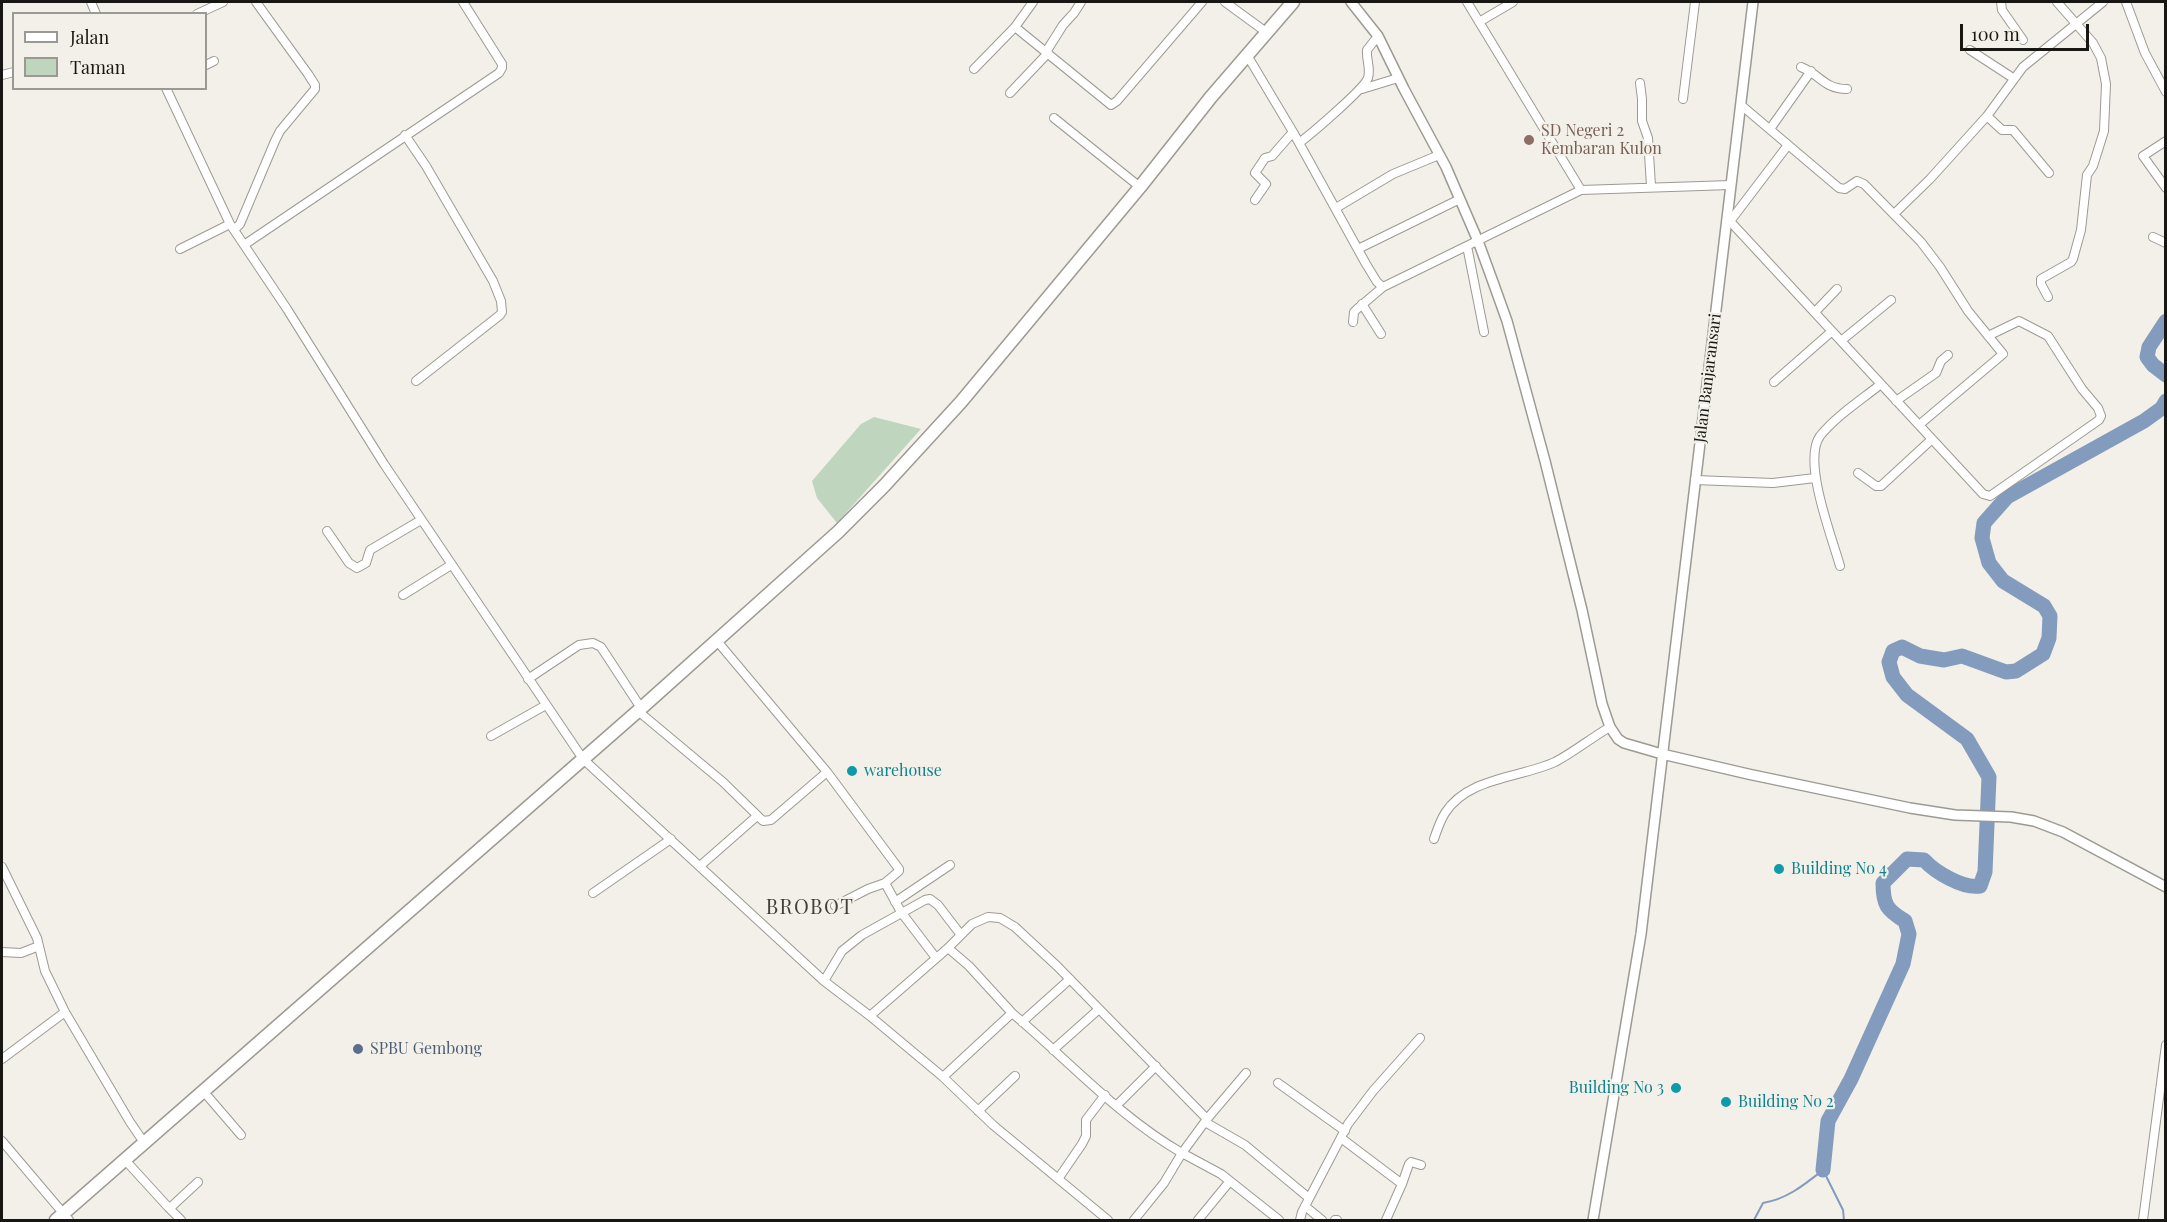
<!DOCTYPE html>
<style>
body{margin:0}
#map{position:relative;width:2167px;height:1222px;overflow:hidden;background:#f2f0e8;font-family:"Playfair Display",serif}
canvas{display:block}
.frame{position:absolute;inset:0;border:3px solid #181714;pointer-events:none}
.legend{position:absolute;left:12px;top:12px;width:195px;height:78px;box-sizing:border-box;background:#f2f0e8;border:2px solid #9b9993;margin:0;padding:8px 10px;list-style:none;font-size:18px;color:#181714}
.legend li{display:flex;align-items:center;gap:12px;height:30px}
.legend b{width:30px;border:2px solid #9b9993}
.scale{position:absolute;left:1960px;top:24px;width:129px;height:27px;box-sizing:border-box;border:3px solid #181714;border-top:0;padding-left:8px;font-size:18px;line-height:21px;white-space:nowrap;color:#181714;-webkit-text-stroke:4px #f2f0e8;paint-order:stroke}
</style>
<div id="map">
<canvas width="2167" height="1222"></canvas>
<div class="frame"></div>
<ul class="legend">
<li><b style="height:8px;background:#fff"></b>Jalan</li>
<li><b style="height:16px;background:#bfd5be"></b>Taman</li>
</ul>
<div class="scale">100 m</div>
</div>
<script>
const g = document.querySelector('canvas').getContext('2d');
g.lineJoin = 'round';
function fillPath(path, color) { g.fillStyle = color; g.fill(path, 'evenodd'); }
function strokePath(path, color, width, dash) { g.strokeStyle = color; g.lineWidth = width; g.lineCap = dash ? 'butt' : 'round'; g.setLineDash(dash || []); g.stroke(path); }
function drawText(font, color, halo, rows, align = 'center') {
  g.font = font + ' "Playfair Display",serif'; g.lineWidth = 4.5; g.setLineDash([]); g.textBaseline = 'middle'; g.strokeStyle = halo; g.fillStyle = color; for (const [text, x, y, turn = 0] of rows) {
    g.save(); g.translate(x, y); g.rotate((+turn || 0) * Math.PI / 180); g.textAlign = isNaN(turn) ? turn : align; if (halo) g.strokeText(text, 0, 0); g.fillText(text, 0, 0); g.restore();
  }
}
const green = new Path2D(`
 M874,417L921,429L837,523L817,498L812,481L861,424Z`);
const stream = new Path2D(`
 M1754,1220L1763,1203C1787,1199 1804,1185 1823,1170L1843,1210L1844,1220`);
const river = new Path2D(`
 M2166,321L2149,347L2147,357L2153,365L2166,375
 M1823,1170L1828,1121L1851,1079L1903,964L1909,934L1905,921C1887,910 1883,905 1883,883L1907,859L1924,860C1935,872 1963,889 1980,886L1985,872L1989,777L1967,739L1907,695L1893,677L1889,662L1893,651L1902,647L1920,656L1944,660L1962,656L2006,672L2016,671L2043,654L2049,638L2050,616L2044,606L2003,581L1989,563L1982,538L1984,523L2007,497L2144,421L2162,408L2166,401`);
const minor = new Path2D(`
 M91,2L96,14
 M1033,2L1015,27L1111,105L1117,101L1202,2
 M1225,2L1266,32
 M1467,2L1581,190
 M2001,2L2002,10L2023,40
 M2126,2L2145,53L2166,92
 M197,14L223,2
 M1479,22L1513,2
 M1970,50L2013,78
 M1046,52L1063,25L1074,13L1081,2
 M1247,55L1293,132L1366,264L1377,282L1383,287L1581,190L1731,185
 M206,65L214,61
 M1801,67C1821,75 1824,89 1847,89
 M974,69L1015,27
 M2,75L14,72
 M1640,83L1642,99V121L1648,138L1651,186
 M166,88L230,224L287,309L384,464L583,759L824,981L870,1016L943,1077L993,1125L1108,1220
 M1362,89L1398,78
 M1010,93L1048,53
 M1683,99L1695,2
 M1741,105L1839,188L1845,189L1857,181L1864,184L1921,242L1940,267L1968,311L2003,354L1919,425
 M1987,116L2002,130H2013L2049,173
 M1054,118L1140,187
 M1770,129L1811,71
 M405,135L426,166L493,281L501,301L502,312L500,315L416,381
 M2166,141L2143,156L2166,188
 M1299,143C1311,134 1364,89 1368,78C1371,68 1366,60 1367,50L1378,36
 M1255,200L1266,184L1255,173L1265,158L1272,156L1293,132
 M1336,208L1393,174L1439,155
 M1894,214L1930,179L1987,116L2023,67L2103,2
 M1727,218L1983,494L1990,496L2099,420L2101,416L2098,408L2082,389L2048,336L2019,321L1988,336
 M1731,220L1788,145
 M234,230L240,224L275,141L280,131L315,89V85L308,74L256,2
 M2153,237L2166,243
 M244,245L499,73L502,68V64L463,2
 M1467,246L1484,332
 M180,249L230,224
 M1358,249L1460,199
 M2048,297L2041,284V279L2071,262L2073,259L2081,230L2087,175L2093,166L2104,131L2106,84L2101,58L2093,43L2057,2
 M1362,304L1381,334
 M1815,312L1837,289
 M1353,322L1354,312L1357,309L1383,287
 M1841,341L1891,300
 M1774,382L1831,332
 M1896,401L1936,373L1941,361L1948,355
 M1858,473L1876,486H1881L1931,440
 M1695,480L1773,483L1815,478
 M327,531L349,563L357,568L366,563L370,550L421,520
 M1840,566C1832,537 1802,461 1820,436C1836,416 1861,400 1881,384
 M403,595L451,565
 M717,641L827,772L899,869V871L885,883L868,889L835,906
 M528,679L579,645L593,643L601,647L641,708
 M638,711L723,782L763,821L771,820L827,772
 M491,736L546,705
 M1434,839C1437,830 1440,821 1445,813C1468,777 1520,778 1555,762C1574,752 1591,738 1610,727
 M700,866L757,816
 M2,867L37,938L45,971L65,1012L130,1122L145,1144
 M885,883L901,912L936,958
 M593,893L671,839
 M895,902L950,865
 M948,948L969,966L1012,1013
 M2,952L21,953L39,946
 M824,981L842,951L862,935L925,900L930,899L938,905L961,935
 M870,1016L948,948L972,924L988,917L1000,918L1015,927L1057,966L1207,1119L1182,1153L1221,1174L1279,1220
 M1022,1022L1070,979
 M1053,1050L1099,1009
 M2,1059L65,1012
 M943,1077L1012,1013C1068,1060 1119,1117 1182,1153L1164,1183L1134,1220
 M1278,1083L1345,1131
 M204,1092L241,1135
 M1117,1105L1156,1066
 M978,1111L1015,1076
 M1207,1119L1246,1073
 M1205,1122L1245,1145L1309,1198
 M1341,1138L1402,1184
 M2,1141L69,1220
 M126,1161L168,1207H171L198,1182
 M1058,1179L1082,1144L1086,1136V1120L1105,1095
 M1305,1206L1322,1220
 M168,1207L181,1220
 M1198,1220L1230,1181
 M1300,1220L1302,1212L1348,1124L1373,1091L1420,1038
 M1335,1220H1337
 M1386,1220L1402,1184L1409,1164L1411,1162L1421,1165
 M2143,1220L2166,1045`);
const tertiary = new Path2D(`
 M1351,2L1378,36L1404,89L1446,167L1478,241L1493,282L1507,321L1545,461L1582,610L1602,704L1610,727L1618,739L1624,743L1662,754L1748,774L1910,808L1955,815L2011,817L2034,821L2063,832L2166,887
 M1593,1220L1641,934L1753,2`);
const primary = new Path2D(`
 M56,1220L638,711L838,532L884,486L961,402L1140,187L1211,97L1293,2`);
const markers = [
 [1529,140,6,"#8d6e63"],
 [852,771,6,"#0f9aa8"],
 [1779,869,6,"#0f9aa8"],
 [358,1049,6,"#5c6f8a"],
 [1676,1088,6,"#0f9aa8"],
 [1726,1102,6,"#0f9aa8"]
];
const educationNames = [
 ["SD Negeri 2",1541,131],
 ["Kembaran Kulon",1541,149]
];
const streetNames = [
 ["Jalan Banjaransari",1708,378,-83]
];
const cultureNames = [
 ["warehouse",864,771],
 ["Building No 4",1791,869],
 ["Building No 3",1664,1088,"right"],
 ["Building No 2",1738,1102]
];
const serviceNames = [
 ["SPBU Gembong",370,1049]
];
const quarterNames = [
 ["BROBOT",810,908]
];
fillPath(green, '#bfd5be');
strokePath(stream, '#839bbc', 2);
strokePath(river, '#839bbc', 15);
strokePath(minor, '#9d9a93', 10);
strokePath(tertiary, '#9d9a93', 12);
strokePath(primary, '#9d9a93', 15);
strokePath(minor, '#fff', 8);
strokePath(tertiary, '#fff', 9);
strokePath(primary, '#fff', 12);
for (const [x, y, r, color] of markers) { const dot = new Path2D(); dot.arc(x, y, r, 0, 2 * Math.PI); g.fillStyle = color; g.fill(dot); strokePath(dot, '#f2f0e8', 2); }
drawText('16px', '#785e54', '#f2f0e8', educationNames, 'left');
drawText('16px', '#181714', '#f2f0e8', streetNames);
drawText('16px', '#0d838f', '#f2f0e8', cultureNames, 'left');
drawText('16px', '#4e5e75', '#f2f0e8', serviceNames, 'left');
g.letterSpacing = '1.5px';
drawText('20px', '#42403a', '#f2f0e8', quarterNames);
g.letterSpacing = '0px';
</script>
